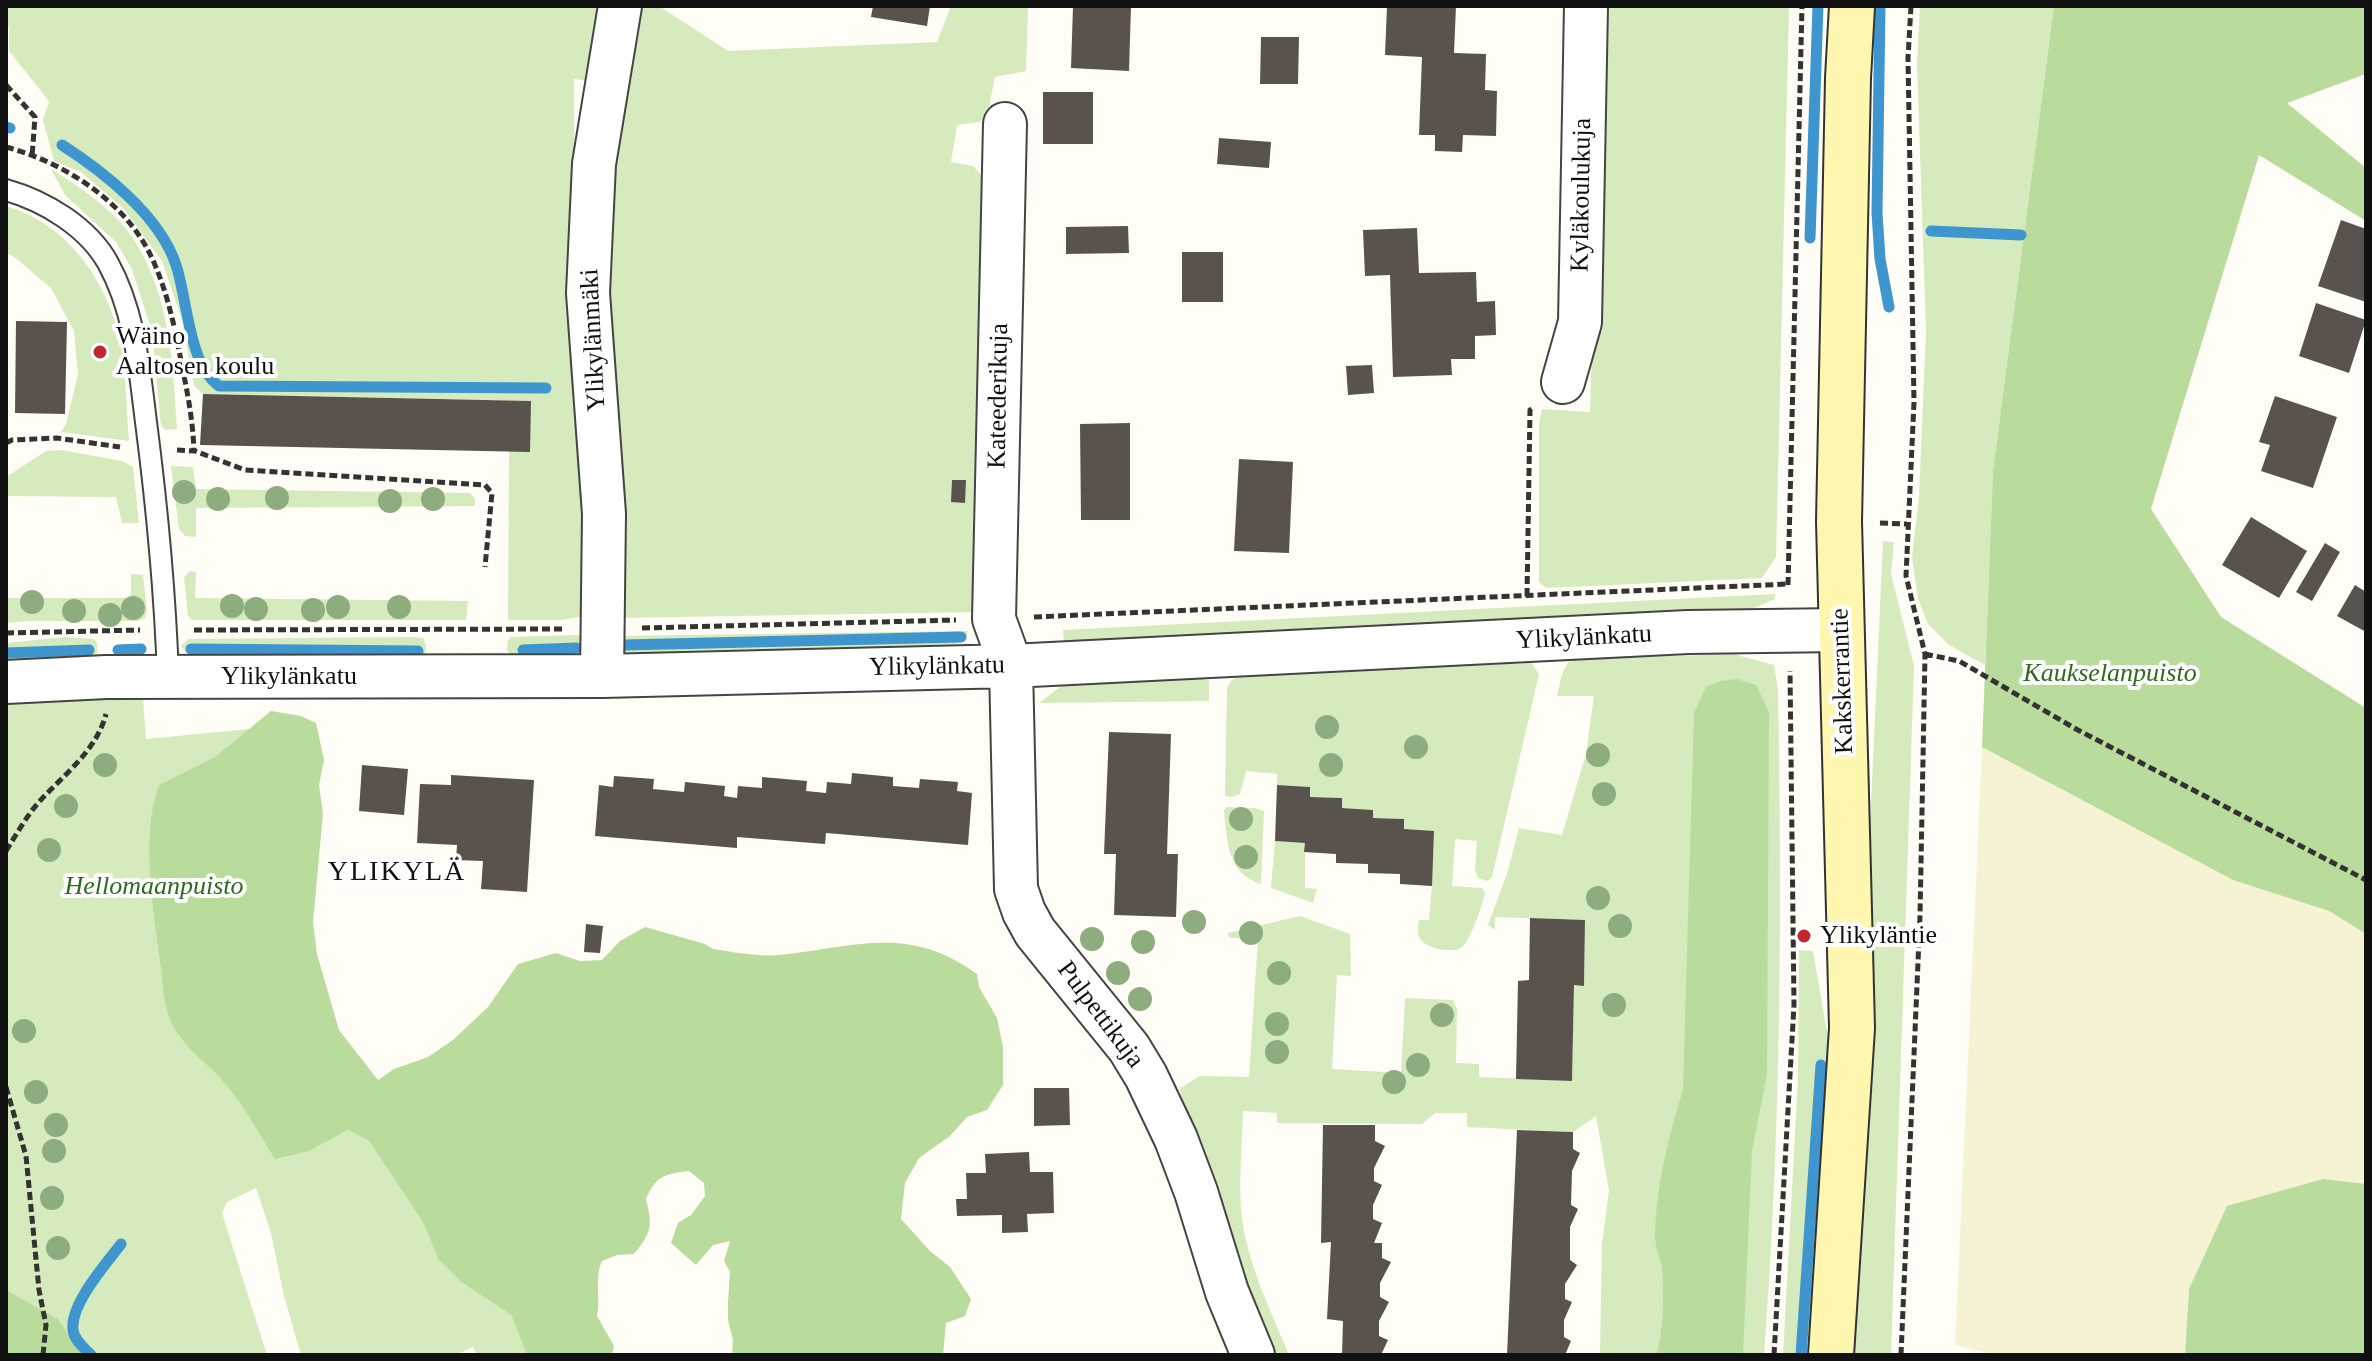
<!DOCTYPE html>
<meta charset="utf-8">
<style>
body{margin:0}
#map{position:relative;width:2372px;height:1361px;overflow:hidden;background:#fffdf5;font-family:"Times New Roman",serif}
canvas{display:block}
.frame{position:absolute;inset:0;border:8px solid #111;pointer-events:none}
</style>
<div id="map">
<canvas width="2372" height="1361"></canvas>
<div class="frame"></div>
</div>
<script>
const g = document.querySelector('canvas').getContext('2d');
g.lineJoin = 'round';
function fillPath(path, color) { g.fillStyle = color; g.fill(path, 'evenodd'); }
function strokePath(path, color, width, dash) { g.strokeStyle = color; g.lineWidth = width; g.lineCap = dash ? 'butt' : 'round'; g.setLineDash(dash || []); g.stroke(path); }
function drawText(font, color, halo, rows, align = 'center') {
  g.font = font + ' "Times New Roman",serif'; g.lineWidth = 8; g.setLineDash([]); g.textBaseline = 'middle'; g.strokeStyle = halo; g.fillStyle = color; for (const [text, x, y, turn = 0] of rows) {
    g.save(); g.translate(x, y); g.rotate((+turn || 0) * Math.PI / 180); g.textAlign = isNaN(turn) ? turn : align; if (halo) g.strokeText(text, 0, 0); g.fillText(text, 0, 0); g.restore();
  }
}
const farmland = new Path2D(`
 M1982,747L2233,880L2329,911L2366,934V1184L2323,1179L2189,1289L2185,1355H1995L1955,1345Z`);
const green = new Path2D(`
 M6,6H659L728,51L937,42L951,6H1028L1026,71L995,77L989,107L980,122L957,125L951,162L973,166L985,179L980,612L615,618L603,407L617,85L574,79L575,384L588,400L584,616L561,620H508L509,451H528L531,401L203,394L194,386L182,320L162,261L123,208L81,172L54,161L43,120L49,101L9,51V27L6,25Z
 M1601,6H1789L1776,557L1762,578L1546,588L1539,582V423L1542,409L1590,412Z
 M1920,6H2054L1993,470L1985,665L1949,645L1928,624L1918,599L1912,557L1919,497L1926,330L1917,63Z
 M51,169C81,188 114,209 134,240C170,295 173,366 177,429L165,430L161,426L152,332L132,269L116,242L65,195Z
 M6,206C65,223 105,277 119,336C126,370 126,406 129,441L61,432L66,424L78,374L74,331L51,288L13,256L6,253Z
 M61,450L122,461L133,467L139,523H122L116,497L6,496V477L46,451Z
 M171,466L193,467L196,489L470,493L475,499V506L196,508V537L185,536L179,529Z
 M1883,541L1894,542L1891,574L1914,666L1891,1355H1846Z
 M190,571L196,572L195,598L468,601L466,620H192L188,616L184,577Z
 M131,574L143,575L147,611L145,618L139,621H28L6,623V598H127L131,595Z
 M1775,594V599L1744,612L1064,643L1063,630Z
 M968,631L965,640L954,645L625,657L617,648L613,636Z
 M575,635L590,636L583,657H513L507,650L508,640L511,637Z
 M64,637L94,639L97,643V655L89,659L6,666V643Z
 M413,637L423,638L426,645L425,658L196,659L187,654L181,646L188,639Z
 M1733,654L1774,665L1778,690C1782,912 1781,1133 1764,1355H1676L1682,1093C1668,1138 1657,1187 1655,1233C1654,1245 1661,1257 1662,1269C1665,1299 1664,1327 1656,1355H1600L1602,1244L1609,1190L1596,1116L1573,1132L1467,1127V1113H1435L1422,1124L1277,1123V1113L1243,1111C1242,1143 1239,1177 1241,1209C1245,1259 1270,1309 1289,1355H1272L1180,1092V1088L1200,1076L1249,1077L1258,939L1232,938L1228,936V933L1300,916L1350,934L1351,976L1337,975L1332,1069L1401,1073L1405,998L1453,1000L1457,1009L1456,1063L1479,1064V1077L1572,1081L1574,985H1584L1585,920L1495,917V930L1488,925L1507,874L1519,828L1562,835L1586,754L1594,696H1557L1562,674L1568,662L1578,659Z
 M1531,663L1539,674L1492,877L1488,881L1478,878L1475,870L1477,841L1455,839L1452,886L1482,888L1485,893C1482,905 1471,940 1462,947C1453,954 1427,949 1420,939C1417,934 1418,926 1419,920H1429L1432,886L1404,829V819L1373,818V810L1342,808V798L1310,797V787L1277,785V774L1246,771L1240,794L1232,797L1225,796L1227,688L1231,681L1242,674Z
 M1194,675L1209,681V701L1039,703L1069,680Z
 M29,698H143L146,739L310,723L276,1158L310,1151L348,1130L369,1141L424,1224L438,1259L461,1282L511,1315L527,1355H477L473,1347L455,1355H301L284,1296L271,1233L256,1188L227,1202L222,1213L267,1355H6V701Z
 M1227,807L1255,808L1264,811L1261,884C1227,873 1227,842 1224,810Z
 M1275,841L1305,843V888L1317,889L1313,903L1271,888Z
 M1799,950L1813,951L1830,1050L1810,1355H1783L1798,1078Z`);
const forest = new Path2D(`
 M2054,6H2366V74L2287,103L2366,168V221L2259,155L2151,509L2221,617L2366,708V934L2329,911L2233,880L1982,747L1993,470Z
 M1737,679L1756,685L1769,712L1767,1074L1752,1151L1743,1355H1656C1664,1327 1664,1299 1662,1270C1661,1258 1654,1246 1655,1234C1656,1186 1669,1135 1683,1089L1694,713L1706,687L1720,681Z
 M271,711L301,716L316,723L324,760L319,785L323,813L313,922L317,954L339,1030L378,1080L394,1069L428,1057L453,1040L488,1007L518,964L556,953L580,961L602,960L620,941L645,927L705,944L713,949C734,952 759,957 780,955C856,947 908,924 977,974L979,987L997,1018L1003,1047V1085L987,1110L967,1117L950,1136L919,1158L905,1183L901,1219L930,1251L950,1267L971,1299L965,1316L946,1323L943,1355H732L733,1340L728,1320V1302L730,1272L724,1261L730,1241L713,1245L696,1265L671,1243L678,1223L691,1215L705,1196L704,1183L689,1171C664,1174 656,1176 646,1199C653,1227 651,1233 634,1254L617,1255L602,1261C594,1278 601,1297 597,1316L614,1346L612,1355H527L511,1315L461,1282L438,1259L424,1224L369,1141L348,1130L310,1151L275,1159C260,1135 246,1109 228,1087C211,1065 183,1048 171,1022C164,1006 163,986 161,968C154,916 140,834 159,785L215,757Z
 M2323,1179L2366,1184V1355H2185L2189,1289L2227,1206Z
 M6,1290L58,1319L82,1355H6Z`);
const stream = new Path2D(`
 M1880,6L1877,213L1880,259L1889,307
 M6,127L10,128
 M62,145C104,172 160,216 176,265C188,301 188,363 219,386L546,388
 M1931,231L2021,235
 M1810,238L1818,6
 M625,645L961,637
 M191,649L418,651
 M118,650L141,649
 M523,650L576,648
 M6,653L89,650
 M91,1355C84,1348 74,1340 73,1330C70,1304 106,1264 121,1244
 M1801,1355L1821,1065`);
const building = new Path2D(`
 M873,6H930L927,26L871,17Z
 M1073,6H1131L1129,71L1071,68Z
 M1387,6H1456L1454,53L1486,54L1485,90L1497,91L1496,136L1463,135L1462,152L1435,151V135H1419L1422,57L1385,55Z
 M1261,37H1299L1298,84H1260Z
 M1043,92H1093V144H1043Z
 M1219,138L1271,142L1269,168L1217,164Z
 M2341,220L2366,229V302L2318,286Z
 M1128,226L1129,253L1066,254V227Z
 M1417,228L1419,273L1476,272L1477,302L1495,301L1496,335L1475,336V359H1451L1452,375L1393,377L1390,275L1365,276L1363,230Z
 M1182,252H1223V302H1182Z
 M2316,303L2366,320L2349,373L2299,356Z
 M16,321L67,322L65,414L15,413Z
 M1372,365L1374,393L1348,395L1346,366Z
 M203,394L531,401L530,452L200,445Z
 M2275,396L2337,417L2313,488L2261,471L2270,445L2259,442Z
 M1130,423V520H1081L1080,424Z
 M1239,459L1293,462L1289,553L1234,551Z
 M952,480H966L965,503L951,502Z
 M2251,517L2307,551L2279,598L2222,565Z
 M2325,543L2340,552L2312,601L2296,592Z
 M2355,585L2366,592V632L2337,616Z
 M1109,732L1171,734L1167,854H1178L1176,917L1114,915L1116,854H1104Z
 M362,765L408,769L404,815L359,811Z
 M852,773L893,777V786L919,788L920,779L958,782L957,791L972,793L968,845L826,833L825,844L737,837V848L595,836L599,785L613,787L614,776L654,779L653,789L684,792L685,782L725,786L724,796L737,798L738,786L762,788V777L807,781L806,791L826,793L827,782L851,784Z
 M451,775L534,780L527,892L481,889L483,861L456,860L457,845L417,843L420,784L451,785Z
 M1277,785L1310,787V797L1342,798V808L1373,810V818L1404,819V829L1434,831L1432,886L1400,884V874L1368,873V864L1336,863V854L1304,852L1305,843L1275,841Z
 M1530,918L1585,920L1584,986L1574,985L1572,1081L1516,1079L1518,981L1529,980Z
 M586,924L603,926L600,953L584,952Z
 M1034,1088H1069L1070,1125L1034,1126Z
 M1323,1125H1375V1141L1385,1146L1374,1168V1181L1382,1185L1373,1205V1219L1382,1223L1374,1243H1382V1258L1391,1262L1380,1283V1297L1389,1302L1379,1321V1336L1388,1340L1381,1355H1342L1343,1321L1327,1319L1331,1242L1321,1243Z
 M1517,1130L1573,1132V1149L1580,1153L1572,1171L1571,1205L1578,1209L1570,1227V1260L1577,1265L1565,1284V1299L1572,1302L1564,1320V1337L1571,1341L1565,1355H1507Z
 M1029,1152L1030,1172H1053L1054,1213L1027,1214L1028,1232L1002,1233V1215L957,1216L956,1199H967L966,1173H986L985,1154Z`);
const path = new Path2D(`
 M6,85L35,117L32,157
 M6,147C63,162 123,200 150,254C167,289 175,328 182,366C188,395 193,422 194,451
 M6,443L12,440L57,438L120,447
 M177,450L195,451L245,470L485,485L492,493L485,567
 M1880,523L1907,524
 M1788,585L1802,6
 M1527,596L1530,410L1534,407
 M1034,617L1788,584
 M642,628L956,620
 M194,630L564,629
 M6,633L140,630
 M1925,654L1959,661L2076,729L2366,880
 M6,851C16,835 26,817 38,803C63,775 96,752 106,714
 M6,1087L26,1156L39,1290L46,1325L43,1355
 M1774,1355L1794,1005L1790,671
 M1901,1355L1920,916L1925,654L1906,576L1914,402L1908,58L1911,6`);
const lane = new Path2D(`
 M6,190C45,201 88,227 108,263C135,312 139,367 146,422C157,507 165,591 168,677`);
const street = new Path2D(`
 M1005,124L994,619L1011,666L1016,889L1024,912L1035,932L1129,1048L1146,1076L1176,1139L1196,1192L1227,1292L1253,1355
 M1563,382L1580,322L1586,6
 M602,676L604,514L588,293L594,164L620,6
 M6,682L106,677L602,676L1011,666L1688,632L1841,630`);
const secondary = new Path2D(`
 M1831,1355L1852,1028L1839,521L1848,78L1852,6`);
const trees = [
 [184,492],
 [277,498],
 [218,499],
 [433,499],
 [390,501],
 [32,602],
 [232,606],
 [338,607],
 [399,607],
 [133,608],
 [256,609],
 [313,610],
 [74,611],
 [110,615],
 [1327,727],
 [1416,747],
 [1598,755],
 [105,765],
 [1331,765],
 [1604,794],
 [66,806],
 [1241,819],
 [49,850],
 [1246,857],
 [1598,898],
 [1194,922],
 [1620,926],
 [1251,933],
 [1092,939],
 [1143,942],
 [1118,973],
 [1279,973],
 [1140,999],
 [1614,1005],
 [1442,1015],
 [1277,1024],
 [24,1031],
 [1277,1052],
 [1418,1065],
 [1394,1082],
 [36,1092],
 [56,1125],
 [54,1151],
 [52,1198],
 [58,1248]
];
const markers = [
 [100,352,8,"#c4262e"],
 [1804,936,8,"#c4262e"]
];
const streetNames = [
 ["Kyläkoulukuja",1582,195,-89],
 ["Ylikylänmäki",594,340,-93],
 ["Kateederikuja",999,396,-89],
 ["Ylikylänkatu",1584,638,-3],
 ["Ylikylänkatu",937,667,-1],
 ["Ylikylänkatu",289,677],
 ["Kakskerrantie",1843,681,-92],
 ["Pulpettikuja",1100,1015,53]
];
const poiNames = [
 ["Wäino",116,337],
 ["Aaltosen koulu",116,367],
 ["Ylikyläntie",1820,936]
];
const parkNames = [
 ["Kaukselanpuisto",2110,674],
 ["Hellomaanpuisto",154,887]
];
const neighbourhoodNames = [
 ["YLIKYLÄ",397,873]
];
fillPath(farmland, '#f6f3d4');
fillPath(green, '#d5ebbd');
fillPath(forest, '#b9dc9c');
strokePath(stream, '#3f96cf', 11);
fillPath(building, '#5a524d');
strokePath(lane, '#444', 24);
strokePath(street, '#444', 46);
strokePath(secondary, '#333', 48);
strokePath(path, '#333', 5, [8, 4]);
strokePath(lane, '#fff', 20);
strokePath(street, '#fff', 42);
strokePath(secondary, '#fff6b0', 44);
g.fillStyle = '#8dad7f';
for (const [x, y] of trees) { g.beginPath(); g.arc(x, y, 12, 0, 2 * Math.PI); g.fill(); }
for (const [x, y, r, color] of markers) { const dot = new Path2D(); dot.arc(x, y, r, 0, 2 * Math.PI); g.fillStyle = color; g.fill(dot); strokePath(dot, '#fff', 3); }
drawText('26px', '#111', '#fff', streetNames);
drawText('26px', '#111', '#fff', poiNames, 'left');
drawText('italic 26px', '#2f6b1f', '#fff', parkNames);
g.letterSpacing = '2px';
drawText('28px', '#111', '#fff', neighbourhoodNames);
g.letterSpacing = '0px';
</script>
